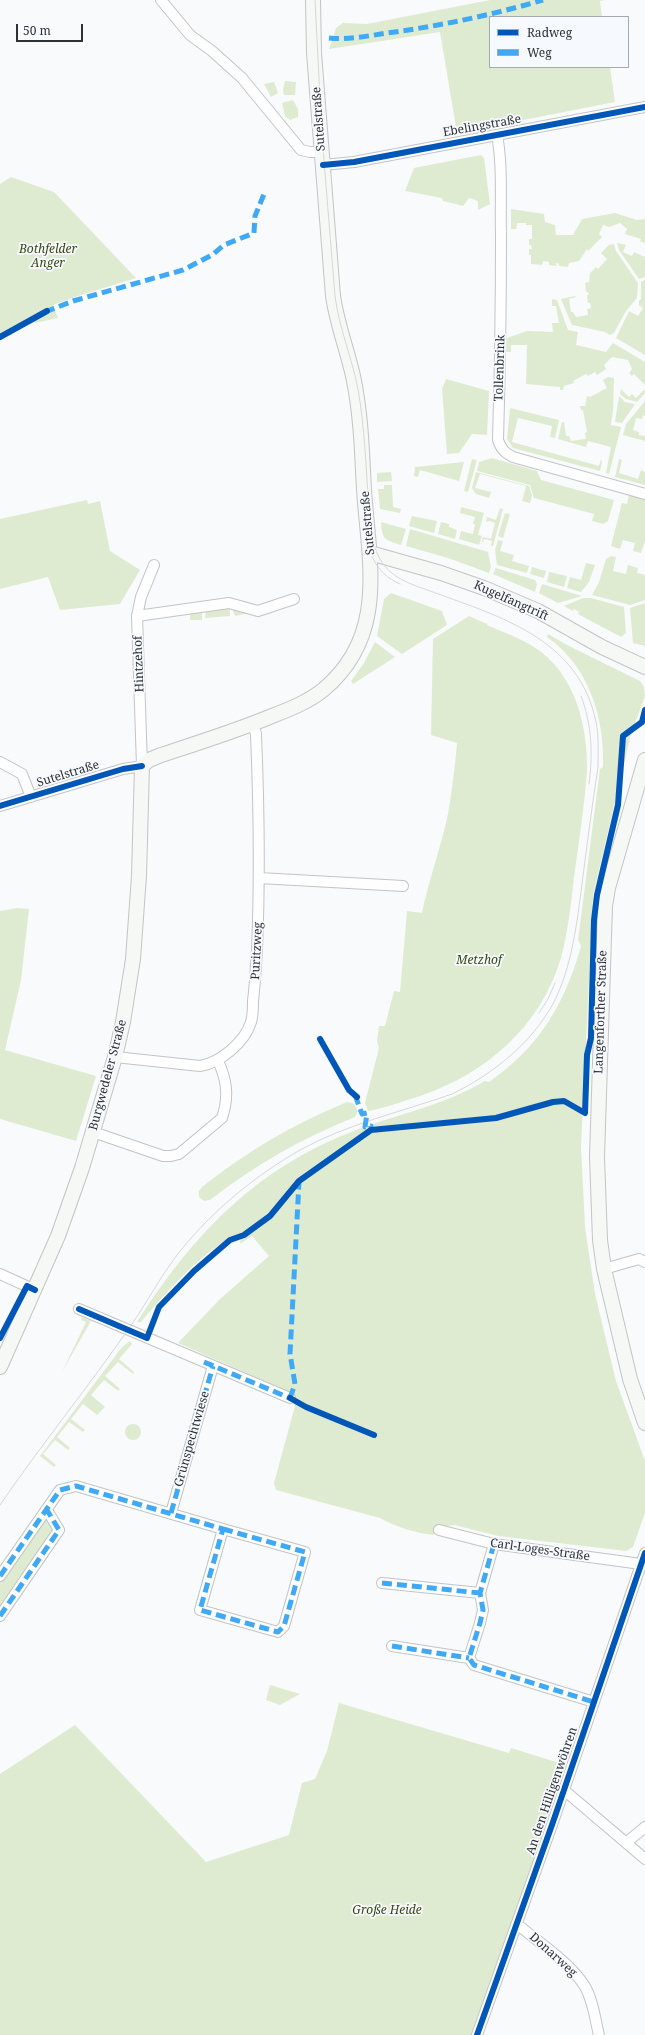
<!DOCTYPE html>
<meta charset="utf-8">
<style>
body{margin:0}
#map{position:relative;width:645px;height:2035px;overflow:hidden;background:#f8fafc;font-family:"Noto Serif",serif}
canvas{display:block}
.legend{position:absolute;left:489px;top:16px;width:140px;height:52px;box-sizing:border-box;background:#f6f9fe;border:1px solid #a6a9ad;margin:0;padding:5px 7px;list-style:none;font-size:12px;color:#2f3134}
.legend li{display:flex;align-items:center;gap:8px;height:20px}
.legend b{width:20px;border:1px solid #a6a9ad}
.scale{position:absolute;left:16px;top:24px;width:67px;height:18px;box-sizing:border-box;border:2px solid #2f3134;border-top:0;padding-left:5px;font-size:12px;line-height:14px;white-space:nowrap;color:#2f3134;-webkit-text-stroke:3px #f6f9fe;paint-order:stroke}
</style>
<div id="map">
<canvas width="645" height="2035"></canvas>
<ul class="legend">
<li><b style="height:5px;background:#0057b8"></b>Radweg</li>
<li><b style="height:5px;background:#3fa9f5"></b>Weg</li>
</ul>
<div class="scale">50 m</div>
</div>
<script>
const g = document.querySelector('canvas').getContext('2d');
g.lineJoin = 'round';
function fillPath(path, color) { g.fillStyle = color; g.fill(path, 'evenodd'); }
function strokePath(path, color, width, dash) { g.strokeStyle = color; g.lineWidth = width; g.lineCap = dash ? 'butt' : 'round'; g.setLineDash(dash || []); g.stroke(path); }
function drawText(font, color, halo, rows, align = 'center') {
  g.font = font + ' "Noto Serif",serif'; g.lineWidth = 3.5; g.setLineDash([]); g.textBaseline = 'middle'; g.strokeStyle = halo; g.fillStyle = color; for (const [text, x, y, turn = 0] of rows) {
    g.save(); g.translate(x, y); g.rotate((+turn || 0) * Math.PI / 180); g.textAlign = isNaN(turn) ? turn : align; if (halo) g.strokeText(text, 0, 0); g.fillText(text, 0, 0); g.restore();
  }
}
const green = new Path2D(`
 M490,0H605L600,1L602,17H490V67H610L615,102L457,133L440,32L329,49L336,28L343,23L367,24Z
 M285,81L296,82L295,95H284L283,90Z
 M274,82L278,93L271,97L264,84Z
 M293,100L298,109V117L290,120L285,116L282,103Z
 M481,155L484,158L490,204L478,210V201L469,198L463,206L443,201L442,198L405,191L414,168Z
 M11,177L54,192L136,278L75,297L53,305L58,318L35,323V321L0,340V184Z
 M511,209L544,214L545,222L555,225L556,235H573L582,219L615,213L637,220L645,219V243L640,241L641,239L625,234L627,229L620,223L609,227L603,225L599,234L602,237L588,251L587,249L579,261L569,263L568,267L559,266V264L556,263V266L549,265V262L543,261L542,265L531,264V255H529V249H532L531,245H529V239H532V225H526V223H517L516,229H511Z
 M617,243L626,245L623,252L632,256L634,252L645,257V277L639,279L619,250Z
 M614,244L616,251L638,283L637,298L626,311L614,333L610,335L605,332L572,325L561,299L575,296L576,297L569,299L571,312H573L576,317L588,315L587,309L591,308L590,303H588L587,295H589L588,292H586L585,283L589,282L590,273L596,267L598,269L607,259L601,253L609,245Z
 M645,280V355L616,338L629,311L638,316L643,308L639,305V301L641,299V282Z
 M552,299L557,300L568,330L578,332L576,345L606,352L613,343L645,362V385L634,374L632,376L629,373L632,369L628,360L612,357L604,365L606,369L597,375L595,372L588,376L586,374L573,381L574,383L564,386L563,390H560V387L526,384L527,345H511V352H506L507,338L527,331L553,332L552,323H559L556,306H552Z
 M608,377L614,378L613,410L611,425L621,427L609,474L606,473L611,447L588,441L586,447L558,439L562,422H564L566,436H569L571,441L586,439L585,433L587,432L583,410H581L580,406H585L587,396L590,397L607,388L603,380Z
 M446,379L489,391L487,435L472,434L459,453L447,454L442,389Z
 M621,389L629,397L632,394L636,398L645,389V393L637,402L626,399L620,394Z
 M619,396L625,402L635,404L622,423L615,422Z
 M645,401V416L643,415L642,419L636,418L633,430L639,432V435L645,436V441L623,435L626,424Z
 M510,408L559,420L555,438L550,437L552,426L518,418L512,442L599,466L601,459L602,462L600,471L513,448L507,439Z
 M492,458L537,471L541,480L614,500L608,521L603,524L592,521L594,514L534,498L530,485L477,471L479,462Z
 M472,459L477,460L468,492L464,491Z
 M619,459L622,460L619,473L638,479L641,470L645,472V485L615,477Z
 M464,462L459,481L420,470L418,477L414,476L415,467Z
 M391,472L392,481L377,482V473Z
 M476,472L529,486L532,495L530,503L522,501L526,486L480,474L475,488L491,492L489,498L476,494L472,488Z
 M384,485H392L393,507L401,509L400,513L380,509L378,489H384Z
 M629,494L645,498V541L641,553L633,551L635,543L623,540L620,549L611,546L622,503L627,504Z
 M87,500L88,504L100,501L110,551L140,570L120,604L60,610L48,577L0,589V519Z
 M461,507L484,513L478,535L482,536L479,545L459,539L461,531L473,534L475,524H473L475,517L460,513Z
 M500,508L503,509L493,546H491L492,541L484,539L481,545L483,537L491,539L495,523L489,521L486,522L487,517L496,520Z
 M505,513L510,514L503,538L498,536Z
 M412,516L437,521L434,533L409,526Z
 M381,522L406,529L401,545C385,540 382,540 381,522Z
 M441,522L449,524V527L457,530L455,539L438,534Z
 M410,529L488,552L491,567L489,573L448,558L406,546Z
 M498,540L503,541L500,551L514,555L512,561L529,566L527,573L497,565L495,550Z
 M611,556L616,557L613,571L626,574L628,565L638,568L637,573L645,575V600L630,605L592,595L599,582L606,559Z
 M586,563L595,565L589,582L581,592L567,588L570,577L581,580Z
 M532,567L546,571L544,578L530,574Z
 M496,568L535,580L537,584L535,592L493,574Z
 M549,572L567,576L564,587L547,582Z
 M542,584L582,596L558,603L539,593Z
 M391,593L442,611L447,625L402,654L377,636L384,599Z
 M583,598H591L624,607L626,633L621,637L578,614L579,612L574,609L573,611L564,606Z
 M645,603V646L633,643L630,608Z
 M230,608V616L205,618L206,609Z
 M232,608L249,613L235,616Z
 M202,610V620H190V612Z
 M469,616L487,624L489,620L487,625C503,632 520,638 534,647C576,674 588,727 587,772C584,807 579,842 574,877C571,904 568,932 561,958C540,1027 487,1073 420,1096C403,1101 386,1108 368,1111L365,1103L379,1048L377,1041L379,1026H385L394,991L400,992L407,911L422,913C429,879 441,847 448,814C452,790 455,767 457,743L431,735L433,639Z
 M548,634L567,645L640,681L644,687L645,696L631,734L593,895L581,1147L585,1227L595,1294L616,1381L645,1461V1513L633,1547L626,1551L498,1536L454,1525L443,1527L433,1535C415,1533 396,1527 380,1518L276,1490L274,1483L295,1406L285,1390L178,1343L219,1300L269,1256L252,1236L240,1244L241,1237L239,1235C207,1245 163,1296 141,1322H137C194,1233 256,1168 356,1130C398,1114 445,1105 485,1081L489,1082C539,1047 565,1004 581,946L578,940L600,769L603,767C605,719 589,666 547,637Z
 M375,642L395,657L353,684L351,681L364,663Z
 M17,908L29,909L21,980L5,1050L96,1076L76,1141L0,1119V911Z
 M347,1102L353,1103L358,1111L355,1117C302,1138 255,1165 210,1200L204,1201L199,1197V1191L202,1187C247,1151 294,1124 347,1102Z
 M82,1317L91,1321L62,1372L86,1322L81,1320Z
 M130,1341L132,1344L119,1359L134,1372L133,1374L118,1362L105,1376L120,1389L118,1391L104,1380L91,1395L105,1407L97,1415L83,1404L71,1419L85,1430L83,1432L69,1422L57,1437L70,1448L68,1450L55,1440L43,1454L56,1465L54,1467L40,1456L122,1347Z
 M125 1432a8 8 0 1 1 16 0a8 8 0 1 1-16 0Z
 M47,1510L59,1530L0,1616V1576Z
 M270,1685L300,1694L280,1705L266,1700Z
 M339,1703L509,1753L511,1748L569,1766L474,2035H0V1774L75,1725L206,1862L289,1835L302,1783L315,1779L327,1751Z`);
const street = new Path2D(`
 M161,0L190,35L212,51L242,78L301,150L310,152H322
 M497,135C503,167 500,202 501,235C501,303 500,371 498,440C501,449 504,452 513,457L645,494
 M323,165L354,162L645,107
 M137,616L229,603L258,611L294,599
 M0,762L22,774L31,797
 M0,806L123,769L142,766L137,616L141,597L154,565
 M259,878L403,886
 M115,1057L200,1066C220,1063 245,1042 251,1022C253,1016 253,1008 253,1001C255,984 256,967 257,950C260,878 259,806 256,734L253,724
 M93,1132L163,1156H171L179,1154L222,1118C229,1097 227,1080 218,1061
 M604,1269L639,1259L645,1262
 M0,1274L35,1290
 M79,1309L290,1398
 M171,1513L213,1366
 M223,1529L305,1552L284,1626L278,1632L200,1610Z
 M439,1530L494,1544L641,1564
 M494,1544L480,1593L483,1610L480,1623L469,1658L474,1665L594,1702
 M0,1576L60,1490L76,1486L223,1529
 M382,1583L480,1593
 M0,1616L59,1530L47,1510
 M392,1646L469,1658
 M564,1790L645,1859
 M627,1842L645,1827
 M516,1925L522,1928C542,1945 569,1962 584,1985C593,1999 595,2019 599,2035
 M477,2035L553,1822L645,1553`);
const secondary = new Path2D(`
 M370,553L441,573L484,588L538,611L602,647L645,667
 M645,760L608,888L605,906L597,1157L600,1240L604,1269L630,1379L645,1423
 M0,1367L58,1236L82,1168L115,1057L123,1022L133,959L139,876L142,766L149,760L161,755C198,743 236,731 272,716C290,709 308,702 323,690C388,636 369,563 364,490C362,452 361,413 353,376C347,349 337,324 333,296L314,53L313,0`);
const tram = new Path2D(`
 M365,524C367,550 374,573 400,584
 M581,696C592,725 593,754 589,784
 M539,1013L548,999L555,983
 M0,1505C41,1445 86,1390 127,1331C144,1308 157,1282 174,1259C207,1215 253,1177 300,1150C347,1124 401,1112 452,1094C493,1074 532,1043 554,1002C572,966 577,923 582,884C587,845 592,806 598,767C598,752 599,736 596,722C580,643 508,619 441,595C421,587 396,582 383,564C372,548 370,529 369,510C366,470 365,429 358,389C352,358 339,328 335,296L322,136L315,0`);
const quiet = new Path2D(`
 M329,38C348,40 368,36 387,33C440,26 492,15 543,0
 M45,312L73,301L183,270L212,255L224,245L254,233L255,216L264,194
 M355,1095L362,1114L367,1113L365,1127L371,1126V1128
 M204,1362L292,1399
 M290,1398L295,1384L290,1354L299,1182
 M171,1513L213,1366
 M223,1529L305,1552L284,1626L278,1632L200,1610Z
 M494,1544L480,1593L483,1610L480,1623L469,1658L474,1665L594,1702
 M0,1576L60,1490L76,1486L223,1529
 M382,1583L480,1593
 M0,1616L59,1530L47,1510
 M392,1646L469,1658`);
const cycleway = new Path2D(`
 M323,165L354,162L645,107
 M0,337L47,311
 M0,806L123,769L142,766
 M320,1039L349,1090L357,1097
 M79,1309L147,1338L159,1307L194,1271L230,1240L244,1235L270,1216L299,1181L371,1130L496,1118L553,1102L564,1101L585,1113L587,1055L591,1038L594,920L597,895L618,805L623,736L642,722L645,710
 M0,1338L27,1286L35,1290
 M290,1398L306,1407L374,1435
 M477,2035L553,1822L645,1553`);
const streetNames = [
 ["Sutelstraße",319,119,-94],
 ["Ebelingstraße",482,126,-10],
 ["Tollenbrink",500,368,-88],
 ["Sutelstraße",368,523,-95],
 ["Kugelfangtrift",511,601,24],
 ["Hintzehof",139,664,-92],
 ["Sutelstraße",68,774,-17],
 ["Puritzweg",257,951,-87],
 ["Langenforther Straße",601,1012,-88],
 ["Burgwedeler Straße",108,1075,-75],
 ["Grünspechtwiese",192,1439,-74],
 ["Carl-Loges-Straße",540,1550,8],
 ["An den Hilligenwöhren",552,1791,-71],
 ["Donarweg",553,1955,42]
];
const parkNames = [
 ["Bothfelder",48,250],
 ["Anger",48,264],
 ["Metzhof",479,961],
 ["Große Heide",387,1911]
];
fillPath(green, '#dfebd1');
strokePath(street, '#c2c4c6', 12);
strokePath(secondary, '#c2c4c6', 16);
strokePath(street, '#fefeff', 10);
strokePath(secondary, '#f6f8f5', 14);
strokePath(tram, '#d7d7d8', 1);
strokePath(quiet, '#3fa9f5', 5, [10, 5]);
strokePath(cycleway, '#0057b8', 6);
drawText('12px', '#2f3134', '#f6f9fe', streetNames);
drawText('italic 12px', '#36460f', '#f6f9fe', parkNames);
</script>
